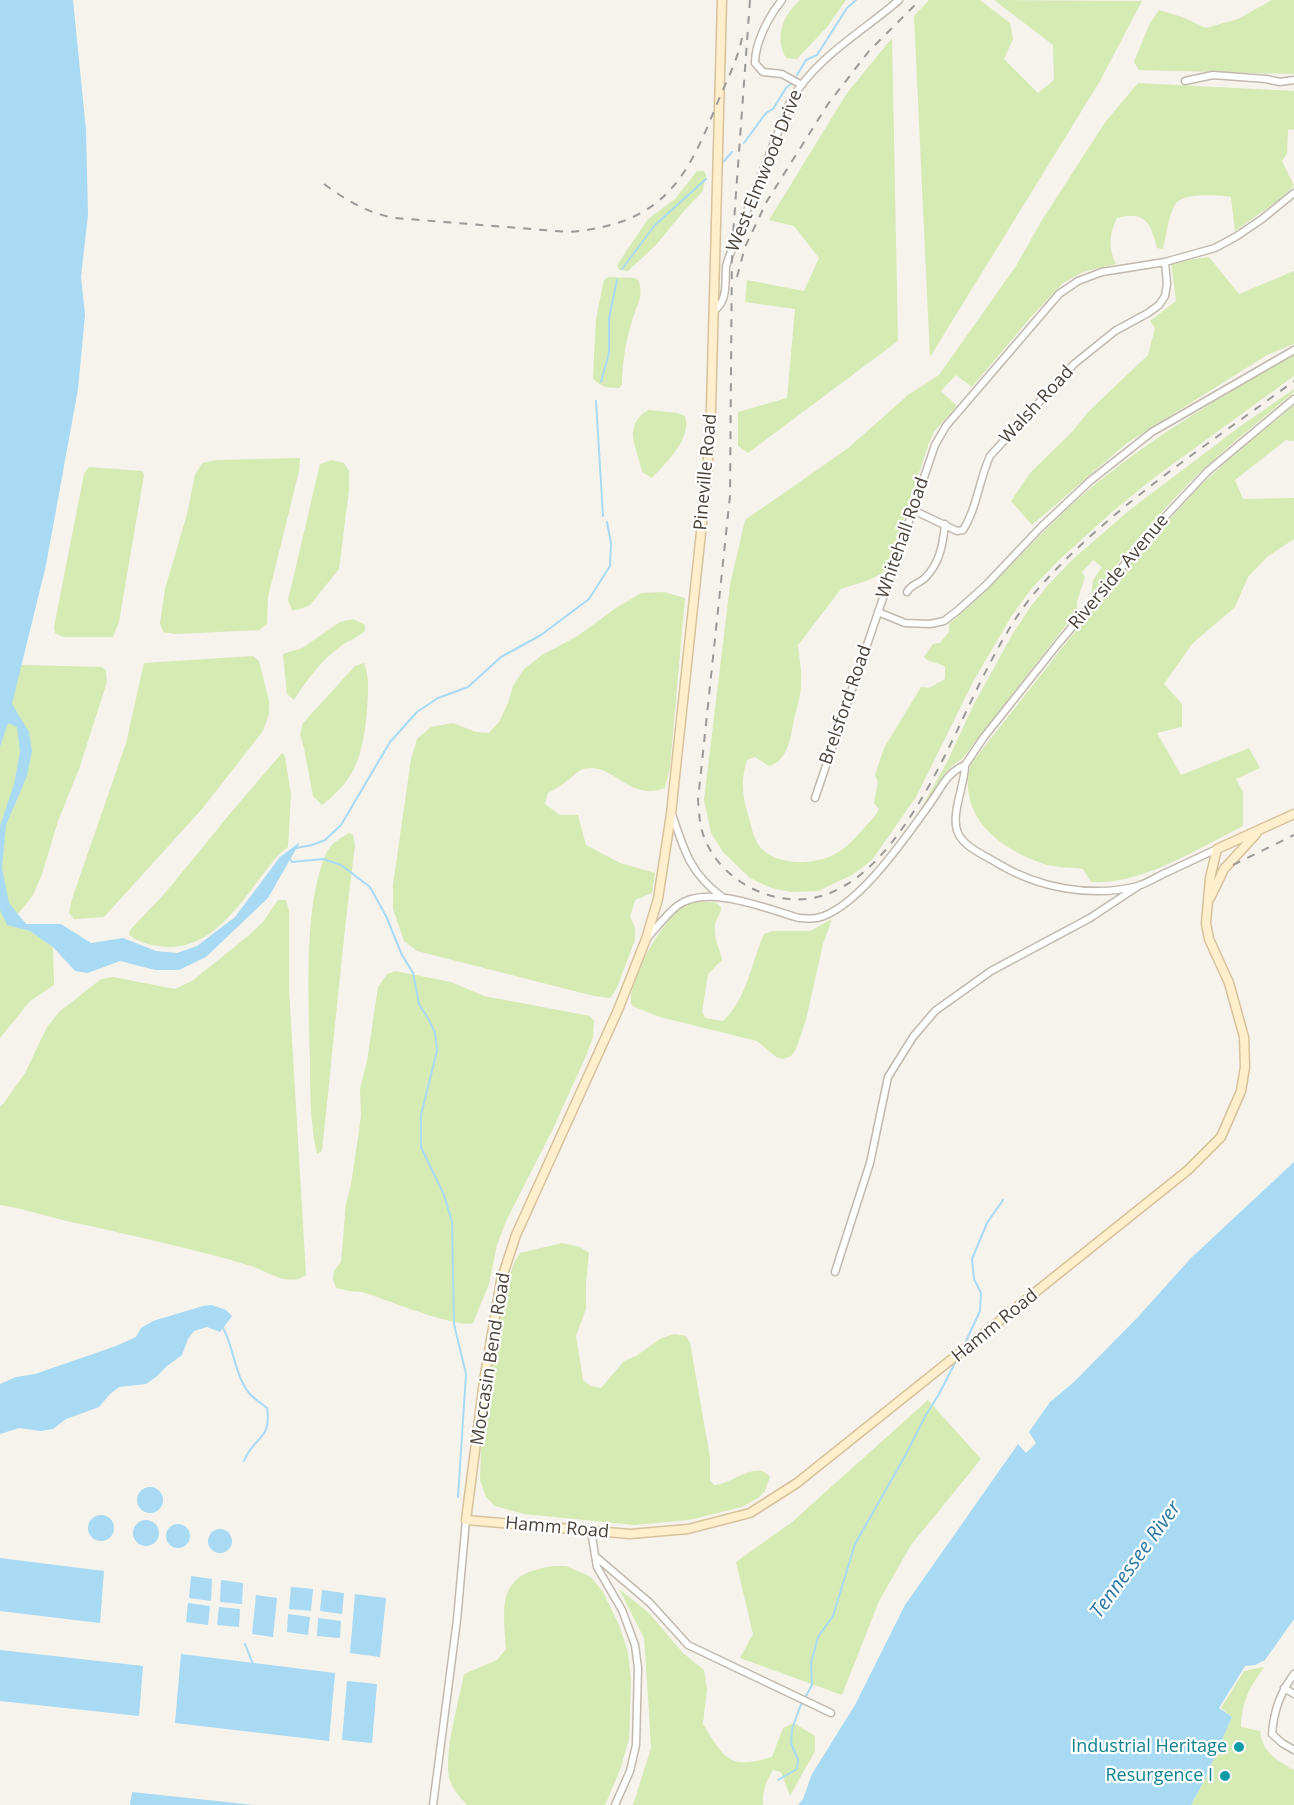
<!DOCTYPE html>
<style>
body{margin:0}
canvas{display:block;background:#f6f2ec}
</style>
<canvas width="1294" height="1805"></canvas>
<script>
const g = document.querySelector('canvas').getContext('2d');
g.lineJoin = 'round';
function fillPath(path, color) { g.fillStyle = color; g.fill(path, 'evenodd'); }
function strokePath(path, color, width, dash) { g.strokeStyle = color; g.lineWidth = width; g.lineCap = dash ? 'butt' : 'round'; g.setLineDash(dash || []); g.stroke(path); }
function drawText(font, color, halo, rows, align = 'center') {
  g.font = font + ' "Open Sans",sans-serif'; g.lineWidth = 4.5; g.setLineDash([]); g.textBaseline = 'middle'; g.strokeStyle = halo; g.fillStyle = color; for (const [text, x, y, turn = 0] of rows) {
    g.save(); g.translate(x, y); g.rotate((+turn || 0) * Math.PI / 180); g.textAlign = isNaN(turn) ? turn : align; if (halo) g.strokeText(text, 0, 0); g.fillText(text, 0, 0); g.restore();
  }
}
const green = new Path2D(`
 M800,0H846L827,27L797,59L786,58C774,37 783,15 800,0Z
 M929,0H980L1010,23L1013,39L1004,59L1038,93L1054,80L1053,45L994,0L1142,1L1100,81L930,357L914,16Z
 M1272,0H1294V74L1139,70L1134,62L1149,25L1159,10L1182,17L1206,28L1238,19Z
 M892,38L898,341L748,453L738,446V412L787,398L795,309L745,302L747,280L804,291L819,258L794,226L769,220L847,93Z
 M1138,83L1294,91V129L1288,130L1287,154L1282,161L1294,186L1276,202L1235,231L1231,197C1218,195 1185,193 1176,203C1169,213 1166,237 1163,249L1157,248C1151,223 1145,210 1117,218C1109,234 1108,248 1116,264L1083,272L1063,283L1031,317L972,387L956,375L941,391L957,406L934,432L929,443L886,571L869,580L841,589L798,645C799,657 802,670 801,682C801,696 797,707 794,719C791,736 788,761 769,766L755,757L747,760C741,778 742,795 748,814C751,825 754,843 764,851C782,866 815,865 835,854C847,848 856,837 865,827C870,821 876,816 879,809L874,803L878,782L875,775L884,748L921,687L929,688L945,679V666L927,660L924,657L933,644L940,643L949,632V624C1002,580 1044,525 1098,482C1159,433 1226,393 1294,355V376L1155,477L1112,512L1059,560L1031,589L1011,617L974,680L916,797L872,860L852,875L818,891L791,892L771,888L750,878L723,852L711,833L704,800L730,585L745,520L847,449L908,395L939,375L1016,266L1042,220L1106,121Z
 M697,171H704L706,175L703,191L684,211L656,245L628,271L619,270L617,265L648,219L675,199Z
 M1209,257L1239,294L1294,271V344L1267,355L1127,443L1032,525L1011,501L1030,473L1073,431L1088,412L1148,355L1155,328L1150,321L1176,301L1171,262Z
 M608,277L635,278L639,281C643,299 638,302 633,318C626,339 622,363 622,385L619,388C609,388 599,387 593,378L596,319L604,280Z
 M1294,389V392C1258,423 1220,452 1187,485C1153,520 1122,558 1091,596L1093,580L1102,567L1093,560L1082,572L1085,577L1077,602V611L962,759C937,773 937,799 918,814L947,762L974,704L1012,635L1031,606L1049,584L1073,559L1131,509L1242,425Z
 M1294,405V441L1286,440L1235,480L1243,499L1294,498V539L1267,557L1248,577L1235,607L1192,644L1164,684L1182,704V727L1157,733L1181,775L1249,748L1260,768L1236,779L1243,792V826C1197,849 1142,885 1091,882L1083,869C1070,867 1054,868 1041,863C1008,851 971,828 968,788C967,781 969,772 970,765L1088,615L1156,534L1199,487L1229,459Z
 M648,410L677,413L685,416C692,439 666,463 652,478L642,472C637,447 622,426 648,410Z
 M300,458L299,471L268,597L267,624L259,630L175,634L163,632L160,623L165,589L187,514L195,475L202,463L217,460Z
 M332,460L344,463L349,471V490L339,569L310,605L297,610H292L288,600L320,464Z
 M89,467L142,471L144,475L119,622L113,637H63L55,633L54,627L84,474Z
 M664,592L685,598L670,767L665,788C628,802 613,761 583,769C577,771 573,777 568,780C562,785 555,789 548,793L545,804L560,815H578L586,845L620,863L655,873L652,893L635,900L630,917L635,927V940L616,990L610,998L594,996L417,951L404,941L393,909V885L411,759L417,739L431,727L453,723L476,732L489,733L499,722L508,703L513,686L524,669L542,655L576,637L616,608L641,593Z
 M353,619L365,625V631C357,638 349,640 341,646C321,660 307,680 294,700L287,694L283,654L302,648L340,622Z
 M253,656L259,661L269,701V714L263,731L202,809L104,917L74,919L69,913L72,899L126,743L144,663Z
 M364,663C370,679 368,694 367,710C363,752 358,778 322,805L313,796L304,748L300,734L303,723L355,666Z
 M21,665L102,667L106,671L107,682L79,769L58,821L42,874L33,895L14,919L16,927L30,931L53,947L54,985L30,1001L0,1038V747Z
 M282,753L285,756L291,795L288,847C276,855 269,867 260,878C236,910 206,954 159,946C149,945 138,942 129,935L130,930L166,892L233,810Z
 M349,833L353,835L355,845C342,947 333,1049 322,1151L317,1154C310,1125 310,1088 310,1058C309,1001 303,905 326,854C330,844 340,838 349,833Z
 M278,900H286L289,911V989L306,1275C288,1288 268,1271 251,1266C195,1249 138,1237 81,1224C53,1219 28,1209 0,1205V1106L4,1103L25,1073L47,1027L59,1012L101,979L113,977L175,989L192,981L248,936L263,922Z
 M699,902H715L721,907C721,915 716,918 715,925C713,937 720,949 722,960L708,974L702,1012L705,1018L723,1021C747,999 751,963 764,934L773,931H810L832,919L823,944L806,1020L796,1049L791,1056L783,1059L776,1057L757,1041L660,1017L632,1006C625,983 662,921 682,908C687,904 693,903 699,902Z
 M395,971L451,982L484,996L590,1016L594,1021L593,1037L586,1056L552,1131L507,1219L497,1245L489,1284L473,1323C457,1329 383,1298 362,1292L349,1291L336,1288L333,1279L334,1271L341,1262L346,1203L351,1185L361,1116L360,1089L367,1061L378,987L387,974Z
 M562,1243L580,1247L589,1253L586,1284V1309L576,1336L583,1380L591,1386L601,1388L624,1361L636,1356L660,1339L674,1334L686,1336L690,1343L710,1457V1480L714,1485C731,1485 756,1459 770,1477L765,1491L758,1498L742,1507L689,1520L634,1525L524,1514L495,1506L486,1497L480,1480L481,1447L493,1345L503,1299L513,1265L520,1253Z
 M928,1400L981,1459L911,1545L879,1601L842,1695L740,1658L753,1634L736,1562L792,1522Z
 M555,1566H566L591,1577L603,1592L619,1625L628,1652L631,1681L629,1739L620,1770L605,1805H467C460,1797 452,1789 449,1778C444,1751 459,1701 464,1674L497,1660L506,1649C503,1602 497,1573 555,1566Z
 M619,1589L648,1612L683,1653L704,1670L707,1689L703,1724C725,1759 728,1770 772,1757L783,1728L794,1723L815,1736V1751L790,1796L781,1772L773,1770C766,1781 762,1792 763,1805H633L651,1748L648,1697L644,1638Z
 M1263,1667L1264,1668C1250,1685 1241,1704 1241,1727L1260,1731C1263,1754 1276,1759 1294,1770V1805H1191L1204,1781L1232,1717L1221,1708L1244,1671Z`);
const water = new Path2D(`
 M0,0H73L86,130L88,215L81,277L85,315L78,389L46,565L12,704L29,732L32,751L27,776L6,825L2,868L9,903L26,924H61L91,943L123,938L156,951L177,953L197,946L235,917L280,857L300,842L268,898L206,957L179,970H155L120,961L88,973L75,971L53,947L30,931L7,925L0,910V826L14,784L20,752L17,727L8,723L0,747Z
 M1294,1162V1619L1265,1660L1255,1665L1245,1666L1219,1708L1232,1717L1204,1781L1191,1805H798L803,1799L812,1774L855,1705L905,1605L1018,1444L1026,1453L1036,1443L1029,1432L1050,1402L1074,1382L1137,1318L1191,1258Z
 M212,1305L226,1310L232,1316L220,1332L207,1327L194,1331L188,1339L182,1355L167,1366L156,1377L146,1384L119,1387L110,1394L99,1407L66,1419L53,1429L41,1431L19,1428L0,1434V1384L16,1377L35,1374L116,1346L136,1337L141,1328L153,1321L203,1306Z
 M137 1500a13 13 0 1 1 26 0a13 13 0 1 1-26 0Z
 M88 1528a13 13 0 1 1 26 0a13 13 0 1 1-26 0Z
 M133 1533a13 13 0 1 1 26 0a13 13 0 1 1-26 0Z
 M166 1536a12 12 0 1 1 24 0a12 12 0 1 1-24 0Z
 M208 1541a12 12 0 1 1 24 0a12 12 0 1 1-24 0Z
 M0,1558L104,1571L100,1623L0,1611Z
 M191,1576L212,1579L211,1601L189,1598Z
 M221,1580L243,1583L242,1604L220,1602Z
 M291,1587L313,1589L311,1611L289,1609Z
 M322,1590L344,1593L342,1614L320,1611Z
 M355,1594L386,1598L380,1657L350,1653Z
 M256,1595L277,1598L273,1637L252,1634Z
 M188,1603L210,1606L208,1625L186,1622Z
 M219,1607L240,1609L239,1627L217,1625Z
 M288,1614L310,1617L308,1635L287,1632Z
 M318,1618L341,1621L340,1638L317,1636Z
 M0,1650L143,1666L139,1716L0,1701Z
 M181,1654L335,1673L329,1741L175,1723Z
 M347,1681L377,1684L372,1743L342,1740Z
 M132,1792L254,1805H130Z`);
const stream = new Path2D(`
 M797,75L806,60L817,55L847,8L856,0
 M744,143L766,113L773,109L786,88L793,82
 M723,162L732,152
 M622,269L655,225L706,179
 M601,382L609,353V318L617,280
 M596,401L603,516
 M296,848L312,845L325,840L341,825L390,742L417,712L438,698L468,687L501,657L541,635L589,599L610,566L611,543L607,522
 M290,859L292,862L323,859L341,865L370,887L386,916L402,955L413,973L419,1004L429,1020L435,1033L437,1051L421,1115V1147L444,1195L452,1222L454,1324L466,1374L458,1497
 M222,1326C234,1346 234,1374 249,1393C254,1399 261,1403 267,1408C272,1441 254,1435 244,1461
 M965,1343L980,1311L981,1293L974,1279L972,1259L987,1223L1003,1200
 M245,1644L253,1664
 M778,1780L797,1769L798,1760L791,1743L792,1729L800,1707L812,1685L811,1663L818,1637L833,1616L855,1544L905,1456L926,1415L939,1394L957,1359`);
const minor = new Path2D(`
 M782,0C769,16 755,42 755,63L763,72L782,74L800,84
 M1185,81L1213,75L1266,79L1280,82L1294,80
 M714,311C728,300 725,284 726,267C727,261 730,255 732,249L790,102C816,57 861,33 899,0
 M913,510L957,531L963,530C977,508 979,480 990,456L1074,364L1115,331L1148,313L1159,305L1165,296L1167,284L1165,262
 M907,592C911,584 919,584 925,578C940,563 943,544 945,524
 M878,612L905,623L930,624L944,621L957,611L986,585L1040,528L1090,481L1152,432L1294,350
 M965,765L984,737L1057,645L1160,522L1208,471L1294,399
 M965,765C965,785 950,815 958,833C964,847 984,855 997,863C1038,888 1091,898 1138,886C1147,883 1155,878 1163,874C1181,866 1199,857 1217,849
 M815,798L935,445L946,426L1059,294L1078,281L1102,272L1165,262L1215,248L1237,236L1262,219L1294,193
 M672,814C684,850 690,873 721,896
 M648,937C657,927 666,915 677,906C706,883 767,909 799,918C805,918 811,919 817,918C857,909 906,837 929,805C941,789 946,773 965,765
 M835,1272L870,1163L888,1077L913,1037L935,1011L991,971L1090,918L1140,885
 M591,1531L597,1567L622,1610L635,1645L638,1668L636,1745L630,1771L615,1805
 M595,1556L650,1603L688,1645L831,1713
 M1294,1674C1280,1693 1274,1710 1272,1734L1282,1743L1294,1750
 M1284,1688L1294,1694
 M433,1805L457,1620L466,1520`);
const secondary = new Path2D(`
 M722,0L711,409L707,476L671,814L658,899L646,939L618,1010L516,1235L501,1281L484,1381L466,1520L630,1534L688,1529L750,1513L797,1483L1188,1170L1221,1137L1241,1091L1245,1067L1244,1037L1229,983L1209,939L1206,923L1210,878L1217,849L1294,814
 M1210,898L1224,869L1256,834`);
const rail = new Path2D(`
 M750,0L732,249L730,496L698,800C699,809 699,818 701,827C708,857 732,881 760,892C880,940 946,746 988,667C1004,636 1022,605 1046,580C1118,502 1209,444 1294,381
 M324,184C346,200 367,213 395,218L568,232C658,225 685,185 716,106C725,84 737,62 742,38
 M737,277L745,247L767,201L828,104L869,51L920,0
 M1233,865L1294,835`);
const markers = [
 [1239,1747,6,"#0f9aa8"],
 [1225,1776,6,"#0f9aa8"]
];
const streetNames = [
 ["West Elmwood Drive",765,171,-68],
 ["Walsh Road",1037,405,-47],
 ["Pineville Road",706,472,-85],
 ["Whitehall Road",903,538,-71],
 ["Riverside Avenue",1119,572,-50],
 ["Brelsford Road",846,705,-71],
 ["Hamm Road",995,1326,-39],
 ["Moccasin Bend Road",491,1359,-81],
 ["Hamm Road",557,1528,5]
];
const cultureNames = [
 ["Industrial Heritage",1227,1747],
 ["Resurgence I",1213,1776]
];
const waterNames = [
 ["Tennessee River",1136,1560,-54]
];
fillPath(green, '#d6eab4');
fillPath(water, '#a8daf3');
strokePath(stream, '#a8daf3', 2);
strokePath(minor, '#c2b9ae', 9);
strokePath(secondary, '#d7c29b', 11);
strokePath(minor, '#fff', 6);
strokePath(secondary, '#ffefcd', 8);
strokePath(rail, '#9a9a9a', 2, [8, 8]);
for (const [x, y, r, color] of markers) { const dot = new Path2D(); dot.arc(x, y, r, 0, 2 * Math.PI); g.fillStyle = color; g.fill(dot); strokePath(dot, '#fff', 2); }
drawText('18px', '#4b4239', '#fff', streetNames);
drawText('18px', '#0d838f', '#fff', cultureNames, 'right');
drawText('italic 20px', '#2a78a2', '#fff', waterNames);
</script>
